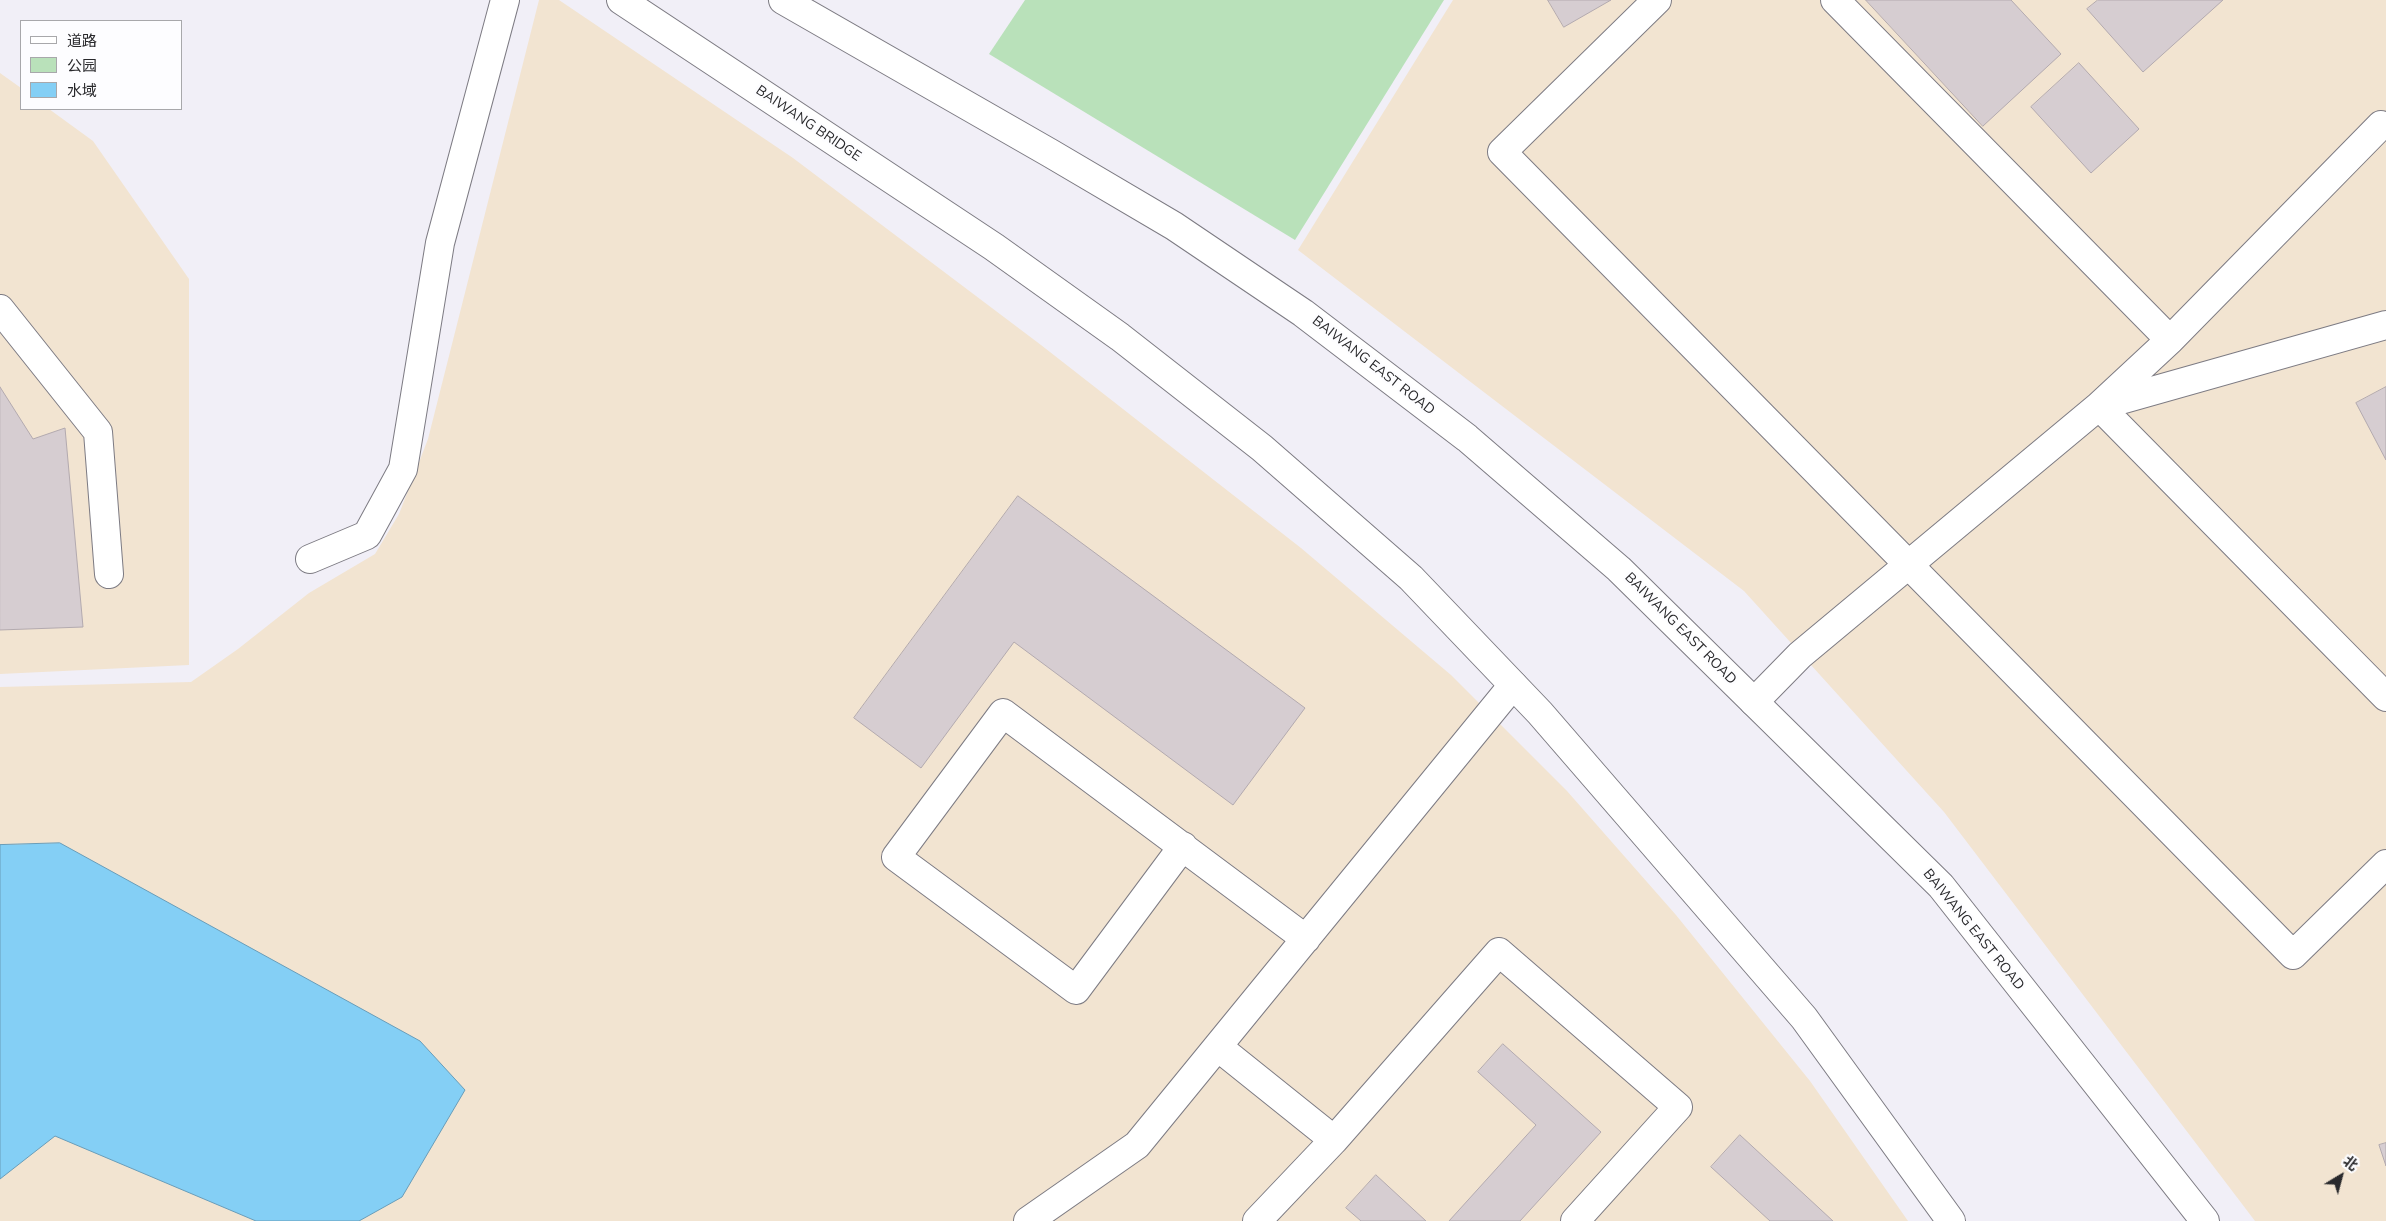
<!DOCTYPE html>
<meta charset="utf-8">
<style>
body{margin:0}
#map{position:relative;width:2386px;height:1221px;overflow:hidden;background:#f1eff7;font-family:"Nunito Sans","Noto Sans SC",sans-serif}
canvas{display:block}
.legend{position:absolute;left:20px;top:20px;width:162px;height:90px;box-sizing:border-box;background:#fdfdff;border:1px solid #a8a8ab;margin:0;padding:6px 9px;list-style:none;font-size:15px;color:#29292c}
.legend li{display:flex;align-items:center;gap:10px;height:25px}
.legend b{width:25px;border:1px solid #a8a8ab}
.north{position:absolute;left:2316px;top:1151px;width:50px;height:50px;-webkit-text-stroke:4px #fdfdff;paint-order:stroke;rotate:37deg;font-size:14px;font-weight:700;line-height:20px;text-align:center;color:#29292c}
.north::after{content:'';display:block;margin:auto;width:18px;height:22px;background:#29292c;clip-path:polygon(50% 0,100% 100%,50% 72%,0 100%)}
</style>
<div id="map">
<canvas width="2386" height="1221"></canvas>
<ul class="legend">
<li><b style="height:6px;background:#fff"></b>道路</li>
<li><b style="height:14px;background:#b9e1ba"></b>公园</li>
<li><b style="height:14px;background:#84cff5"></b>水域</li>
</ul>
<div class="north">北</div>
</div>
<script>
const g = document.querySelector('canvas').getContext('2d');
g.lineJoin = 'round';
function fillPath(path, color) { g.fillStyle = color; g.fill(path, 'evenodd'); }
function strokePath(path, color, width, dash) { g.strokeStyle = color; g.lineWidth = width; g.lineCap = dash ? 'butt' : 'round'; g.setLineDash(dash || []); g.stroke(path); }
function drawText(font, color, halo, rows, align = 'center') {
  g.font = font + ' "Nunito Sans",sans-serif'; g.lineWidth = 5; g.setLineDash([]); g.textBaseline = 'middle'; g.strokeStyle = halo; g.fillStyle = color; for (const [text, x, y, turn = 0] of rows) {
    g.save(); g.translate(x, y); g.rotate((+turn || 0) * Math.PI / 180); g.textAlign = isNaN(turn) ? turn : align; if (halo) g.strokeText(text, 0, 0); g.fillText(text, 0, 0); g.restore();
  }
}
const industrial = new Path2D(`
 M539,0H559L793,158L1041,345L1301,548L1451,675L1567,791L1676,915L1810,1081L1908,1221H0V687L191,682L238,649L309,593L375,554L399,514L428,439Z
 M1453,0H2386V1221H2255L1944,812L1744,591L1298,250Z
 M0,73L21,88V109H49L93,141L189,279V665L0,674Z`);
const green = new Path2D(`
 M1025,0H1444L1295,240L989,54Z`);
const water = new Path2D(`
 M60,843L420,1041L465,1090L402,1197L359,1221H256L55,1136L0,1179V845Z`);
const building = new Path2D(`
 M1548,0H1611L1564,27Z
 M1866,0H2011L2061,54L1983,126Z
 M2098,0H2223L2143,72L2087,9Z
 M2079,63L2139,129L2091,173L2031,107Z
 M0,387L33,439L65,428L83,627L0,630Z
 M2386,387V460L2356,403Z
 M1018,496L1305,708L1233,805L1014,642L921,768L854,718Z
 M1503,1044L1601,1132L1520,1221H1449L1536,1125L1478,1072Z
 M1740,1135L1833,1221H1770L1711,1167Z
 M2386,1143V1166L2379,1145Z
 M1376,1175L1426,1221H1361L1346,1208Z`);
const minor = new Path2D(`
 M1657,0L1502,152L2293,955L2386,864
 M1835,0L2170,340
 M2381,125L2170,340L2099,406L2386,697
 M0,309L98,432L109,574
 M310,559L367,535L403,469L440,243L505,0
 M1754,702L1800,655L2099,406L2386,325
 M1183,846L1076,990L896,857L1003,713L1306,939
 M1218,1047L1334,1140
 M1028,1221L1137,1145L1513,685
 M1257,1221L1334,1140L1499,952L1678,1107L1575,1221`);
const major = new Path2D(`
 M621,0L994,247L1120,337L1262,448L1411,578L1540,713L1804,1018L1951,1221
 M783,0L1050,153L1174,226L1303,313L1467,438L1619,569L1941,886L2205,1221`);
const streetNames = [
 ["BAIWANG BRIDGE",808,124,34],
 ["BAIWANG EAST ROAD",1373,366,38],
 ["BAIWANG EAST ROAD",1680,629,45],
 ["BAIWANG EAST ROAD",1973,930,51]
];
fillPath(industrial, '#f2e4d1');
fillPath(green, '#b9e1ba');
fillPath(water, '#84cff5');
strokePath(water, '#699db9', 1);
fillPath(building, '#d6cdd1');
strokePath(building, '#b3aaaf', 1);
strokePath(minor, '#7d7b83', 30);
strokePath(major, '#7d7b83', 30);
strokePath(minor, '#fff', 28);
strokePath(major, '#fff', 28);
drawText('14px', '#29292c', '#fdfdff', streetNames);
</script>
